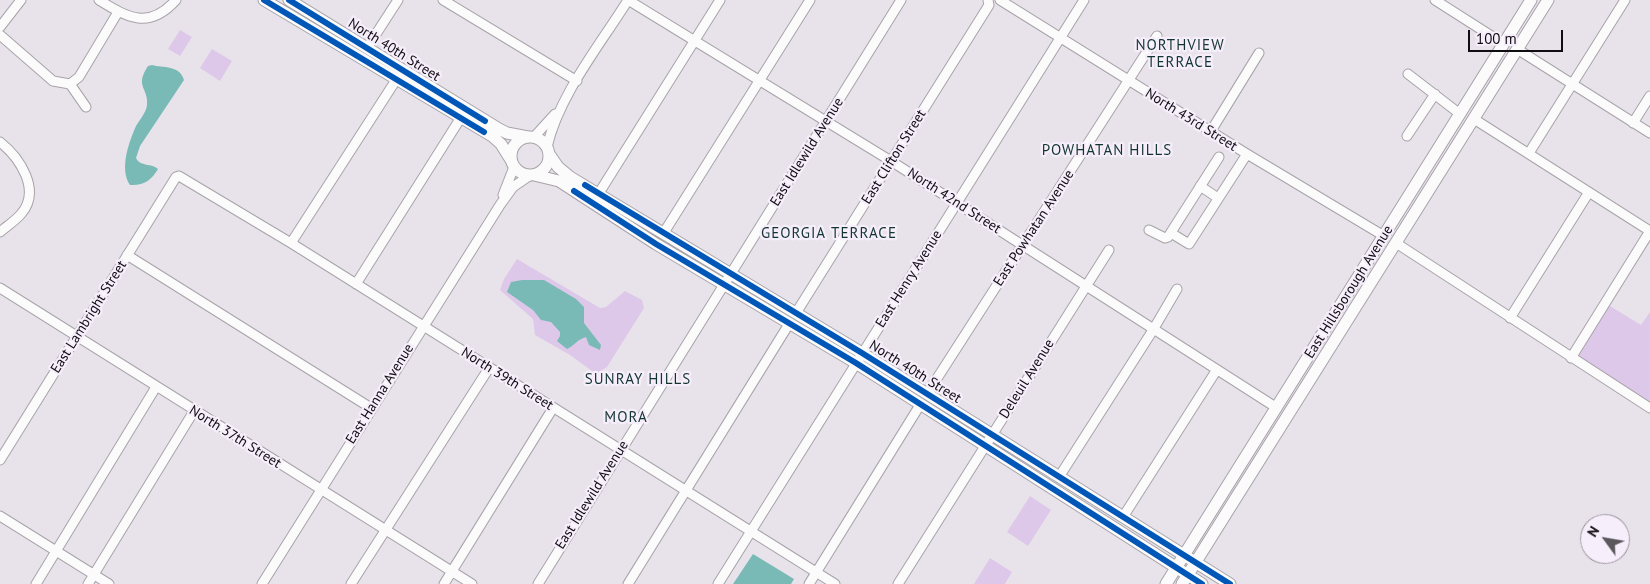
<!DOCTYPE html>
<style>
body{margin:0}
#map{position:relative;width:1650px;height:584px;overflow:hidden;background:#e8e3ea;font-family:"PT Sans",sans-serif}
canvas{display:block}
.north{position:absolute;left:1580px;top:514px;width:50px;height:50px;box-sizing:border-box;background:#f6eefb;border:1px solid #9a949d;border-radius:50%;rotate:302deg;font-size:14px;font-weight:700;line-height:20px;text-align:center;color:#0f0d11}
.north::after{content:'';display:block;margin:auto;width:18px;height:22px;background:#5b585d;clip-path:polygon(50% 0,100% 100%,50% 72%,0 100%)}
.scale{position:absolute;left:1468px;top:30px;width:95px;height:22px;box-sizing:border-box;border:2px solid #0f0d11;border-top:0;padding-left:6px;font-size:15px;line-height:18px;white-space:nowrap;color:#0f0d11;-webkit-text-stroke:4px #f6eefb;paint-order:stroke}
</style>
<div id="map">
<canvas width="1650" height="584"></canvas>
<div class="north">N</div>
<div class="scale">100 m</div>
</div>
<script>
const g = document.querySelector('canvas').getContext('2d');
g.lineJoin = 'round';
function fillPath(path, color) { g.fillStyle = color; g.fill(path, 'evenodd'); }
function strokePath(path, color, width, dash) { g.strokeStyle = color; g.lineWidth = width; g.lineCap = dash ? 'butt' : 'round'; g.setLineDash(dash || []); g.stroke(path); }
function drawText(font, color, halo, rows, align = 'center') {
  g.font = font + ' "PT Sans",sans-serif'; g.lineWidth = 4.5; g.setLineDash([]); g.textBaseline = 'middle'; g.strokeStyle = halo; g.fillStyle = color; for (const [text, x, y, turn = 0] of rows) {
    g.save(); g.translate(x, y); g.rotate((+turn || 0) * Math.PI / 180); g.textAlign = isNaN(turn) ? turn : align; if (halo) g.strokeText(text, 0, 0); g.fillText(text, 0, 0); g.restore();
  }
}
const green = new Path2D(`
 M180,30L192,37L180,56L168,49Z
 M212,49L232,61L220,81L200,68Z
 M517,259L600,308L606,307L625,291L642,300L644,308L607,367L596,374L570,355L535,335L533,319L500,290L504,279Z
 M1605,303L1641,325L1650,312V408L1571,358Z
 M1030,496L1051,510L1028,546L1007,532Z
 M990,558L1012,572L1005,584H974Z`);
const water = new Path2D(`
 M152,65C163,68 180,65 184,80L140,146L136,158C140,167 152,163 158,169C152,180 143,186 130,185C119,169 129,142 136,126C140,119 146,113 147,105C149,88 134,87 148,66Z
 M522,280H544L576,299L584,307V323L601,345L600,350L589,345L586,337C578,339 575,345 567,349L557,341L560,336V332L551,322L541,320L533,310L507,292L511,282Z
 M753,554L794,579L791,584H733Z`);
const minor = new Path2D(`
 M99,0C128,18 149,30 176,0
 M443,0L577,81
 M628,0L891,161L1277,408
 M1000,0L1247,154L1384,236
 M1435,0L1504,44
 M0,27L21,0
 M0,35L53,81L70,84L79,77L118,12
 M367,48L398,0
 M1517,49L1650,133
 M1408,74L1460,114
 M70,84L86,107
 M1474,119L1650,231L1571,358
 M1633,123L1650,96
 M1211,131L1259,53
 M1407,136L1435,94
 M534,137L555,114
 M0,142C19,157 42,190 21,214C15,221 7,226 0,232
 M547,147C559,95 600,45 628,0
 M1529,153L1625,0
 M1200,186L1218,198
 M599,193L720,0
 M503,195L514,167
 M1149,230L1165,238L1168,237L1219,157
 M1171,233L1189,244L1247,154
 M663,234L810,0
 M291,243L396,80
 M1396,243L1650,408
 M127,255L371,408
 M356,284L460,119
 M0,288L472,584
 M796,313L989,5L988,0
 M1510,318L1589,192
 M927,394L1157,36
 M0,460L176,177L179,176L291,243L835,584
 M1059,477L1153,330L1177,289
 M0,516L109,584
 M1123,517L1216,371
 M36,584L156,387
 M88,584L194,411
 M262,584L500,205L513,187L529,176
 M351,584L489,368
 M444,584L553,408
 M538,584L901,0
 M628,584L789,324
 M718,584L1084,0
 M809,584L920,405
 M898,584L1109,250`);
const major = new Path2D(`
 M264,0L492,136L501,144L511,160
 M289,0L499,129L507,133L528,137
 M511 156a19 19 0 1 1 38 0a19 19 0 1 1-38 0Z
 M549,154L558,167L570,177L862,353L1230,584
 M534,175L559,181L656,244L856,363L1202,584
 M1166,584L1531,0
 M1182,584L1548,0`);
const cycleway = new Path2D(`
 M264,0L484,132
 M289,0L485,121
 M585,185L862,353L1230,584
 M574,191L656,244L856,363L1202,584`);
const streetNames = [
 ["North 40th Street",394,50,32],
 ["North 43rd Street",1191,120,32],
 ["East Idlewild Avenue",807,152,-58],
 ["East Clifton Street",894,157,-58],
 ["North 42nd Street",954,201,33],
 ["East Powhatan Avenue",1034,228,-57],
 ["East Henry Avenue",909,279,-58],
 ["East Hillsborough Avenue",1349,292,-58],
 ["East Lambright Street",89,317,-58],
 ["North 40th Street",915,372,32],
 ["North 39th Street",507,379,32],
 ["Deleuil Avenue",1027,379,-58],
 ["East Hanna Avenue",380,394,-58],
 ["North 37th Street",235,437,32],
 ["East Idlewild Avenue",592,495,-58]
];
const neighbourhoodNames = [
 ["NORTHVIEW",1180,46],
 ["TERRACE",1180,63],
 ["POWHATAN HILLS",1107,151],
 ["GEORGIA TERRACE",829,234],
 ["SUNRAY HILLS",638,380],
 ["MORA",626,418]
];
fillPath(green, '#dec8e9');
fillPath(water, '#79bab6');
strokePath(minor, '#a7a3a8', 11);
strokePath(major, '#a7a3a8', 13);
strokePath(minor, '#fcfbfc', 9);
strokePath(major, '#fcfbfc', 11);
strokePath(cycleway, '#0057b8', 6);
drawText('14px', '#0f0d11', '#f6eefb', streetNames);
g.letterSpacing = '1px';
drawText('15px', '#133532', '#f6eefb', neighbourhoodNames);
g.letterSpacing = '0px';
</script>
